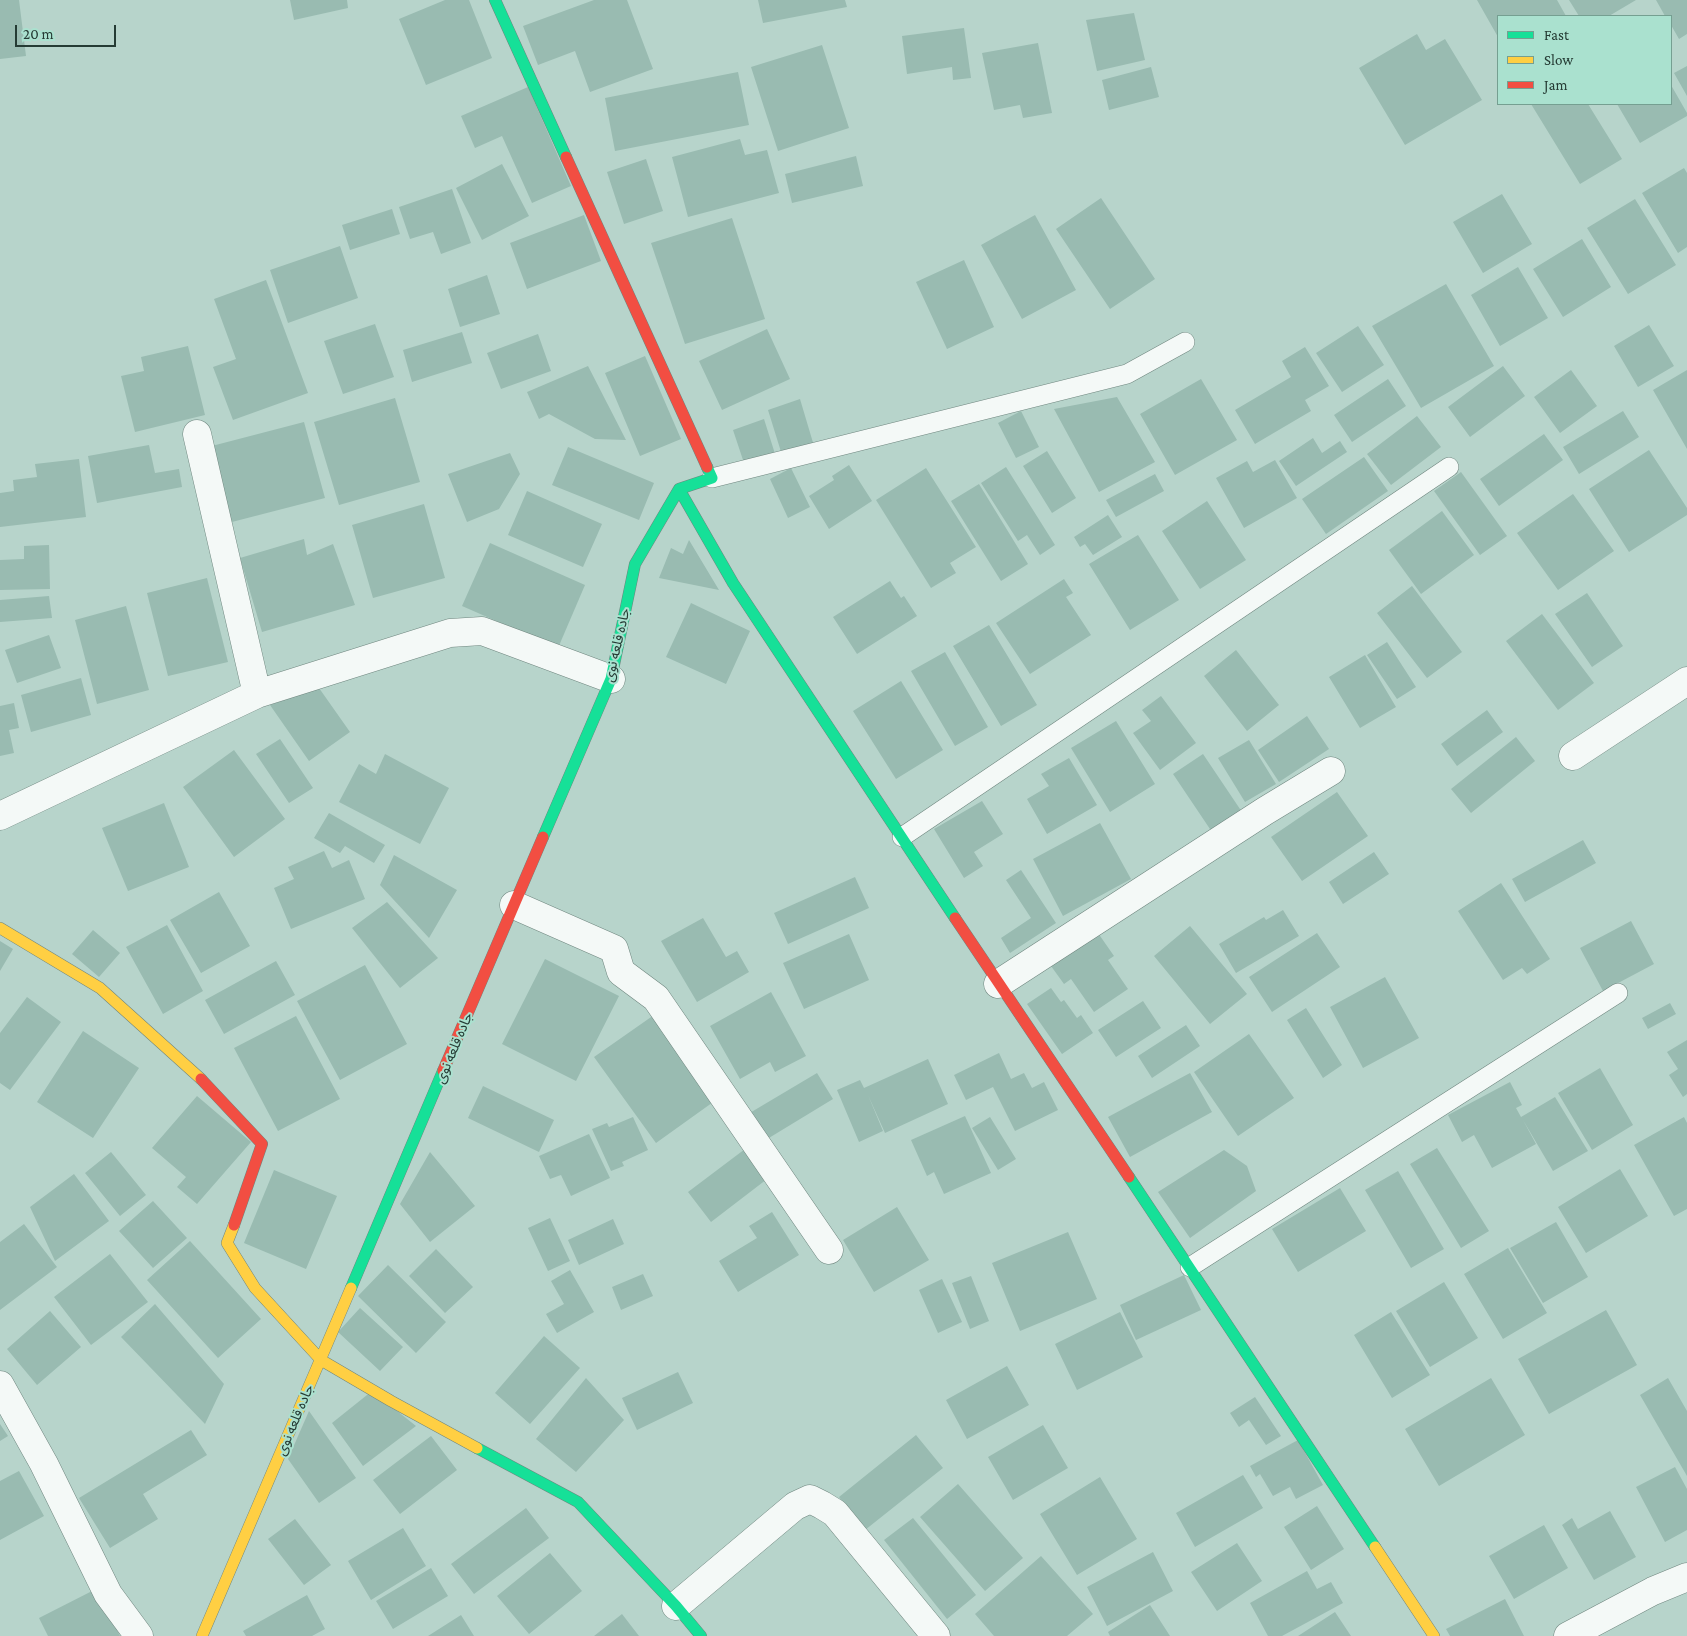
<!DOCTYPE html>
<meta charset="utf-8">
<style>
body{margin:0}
#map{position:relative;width:1687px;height:1636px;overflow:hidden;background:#b7d4cb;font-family:"Crimson Pro",serif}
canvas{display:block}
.legend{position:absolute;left:1497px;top:15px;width:175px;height:90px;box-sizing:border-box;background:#aae1cf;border:1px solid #759f91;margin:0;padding:6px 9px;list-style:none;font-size:15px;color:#253b34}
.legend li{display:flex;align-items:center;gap:10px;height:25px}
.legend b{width:25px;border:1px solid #759f91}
.scale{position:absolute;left:15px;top:25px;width:101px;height:22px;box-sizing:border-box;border:2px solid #253b34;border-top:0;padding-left:6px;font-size:15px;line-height:18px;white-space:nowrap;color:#253b34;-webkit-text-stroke:4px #aae1cf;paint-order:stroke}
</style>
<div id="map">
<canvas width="1687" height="1636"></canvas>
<ul class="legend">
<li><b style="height:6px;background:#16e098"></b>Fast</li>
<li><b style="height:6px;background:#ffcf43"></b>Slow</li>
<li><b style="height:6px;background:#f24e42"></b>Jam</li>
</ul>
<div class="scale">20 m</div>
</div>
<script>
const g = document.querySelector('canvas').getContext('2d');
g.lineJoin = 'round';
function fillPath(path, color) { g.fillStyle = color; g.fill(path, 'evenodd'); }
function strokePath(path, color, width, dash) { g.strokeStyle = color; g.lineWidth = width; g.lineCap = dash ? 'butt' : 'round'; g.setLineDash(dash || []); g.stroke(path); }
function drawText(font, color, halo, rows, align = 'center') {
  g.font = font + ' "Crimson Pro","Noto Sans Arabic",serif'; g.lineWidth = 4; g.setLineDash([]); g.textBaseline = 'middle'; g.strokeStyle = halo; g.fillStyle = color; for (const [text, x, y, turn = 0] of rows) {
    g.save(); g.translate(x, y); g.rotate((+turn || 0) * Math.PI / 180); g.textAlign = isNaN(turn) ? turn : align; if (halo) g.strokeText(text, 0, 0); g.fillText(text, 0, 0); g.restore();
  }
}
const building = new Path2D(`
 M0,0H19L26,56L0,59Z
 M290,0H347L348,8L294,20Z
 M445,0H469L492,58L426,85L399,19Z
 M594,0H627L653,69L590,92L575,51L538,65L523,26Z
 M758,0H845L847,7L763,23Z
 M1477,0H1557L1566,16H1498V37Z
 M1569,0H1636L1609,16H1579Z
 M1656,0H1687V34L1679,39L1671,25V16H1665Z
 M1134,13L1145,60L1097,71L1086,20Z
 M964,28L971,78L953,80L952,67L907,74L902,36Z
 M1417,34L1426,50L1445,39L1482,100L1405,145L1359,68Z
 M1038,43L1052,113L1023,118L1020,105L994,110L982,53Z
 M822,45L849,128L778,151L751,67Z
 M1687,66V96L1674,73Z
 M1151,67L1159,97L1109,110L1102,80Z
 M738,72L749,125L615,151L605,98Z
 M1671,85L1687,113V116L1640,143L1617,104H1671Z
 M528,87L571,186L532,203L502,136L475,148L461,116Z
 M1531,104H1588L1622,159L1580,184Z
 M740,139L745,155L767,150L779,193L688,217L672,157Z
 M856,156L863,186L792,203L785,174Z
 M646,159L663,211L624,224L607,172Z
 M502,164L529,216L482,240L456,188Z
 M1684,168L1687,173V247L1678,253L1642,193Z
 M452,189L471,243L441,254L433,232L410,239L399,207Z
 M1502,194L1532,244L1483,273L1453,222Z
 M1101,198L1155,279L1110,309L1056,229Z
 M1635,199L1676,265L1628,294L1587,228Z
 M392,209L400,234L350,250L342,225Z
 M584,215L601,261L527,289L510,243Z
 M1035,215L1076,290L1022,319L981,245Z
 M732,218L765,319L685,344L651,243Z
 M1582,239L1611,287L1563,317L1533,269Z
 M340,246L358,298L288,323L270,270Z
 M964,260L994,327L947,349L916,282Z
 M1518,267L1548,318L1500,346L1471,295Z
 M487,275L500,314L460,327L448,289Z
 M266,280L308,393L233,420L213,367L236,359L214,299Z
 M1446,284L1494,366L1421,408L1372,326Z
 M375,324L394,377L343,394L324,341Z
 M1649,325L1674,366L1638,387L1614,346Z
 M1358,326L1384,365L1342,392L1316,353Z
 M767,329L790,379L722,410L699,361Z
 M462,332L472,363L412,382L403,350Z
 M538,334L551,371L501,389L487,353Z
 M188,346L205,415L135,432L121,376L144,371L141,357Z
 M1305,347L1329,386L1305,400L1311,411L1255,444L1235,410L1291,377L1282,361Z
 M645,356L681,439L640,456L605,373Z
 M588,366L626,440L595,439L549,414L539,419L527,392Z
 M1503,366L1525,396L1470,437L1448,407Z
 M1571,370L1597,406L1560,433L1534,397Z
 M1687,370V449L1653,390Z
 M1201,379L1237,440L1175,475L1140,414Z
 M1388,379L1406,406L1352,442L1334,415Z
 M1117,397L1155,462L1099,492L1054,409Z
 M395,398L420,482L339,505L314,422Z
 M800,399L814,446L782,455L768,410Z
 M1021,411L1039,447L1016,458L998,423Z
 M1623,411L1639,437L1579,474L1563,447Z
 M1417,416L1441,447L1391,485L1367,454Z
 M764,419L776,457L745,466L733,430Z
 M304,422L325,498L228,523L208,447Z
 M1544,434L1563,460L1499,506L1480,479Z
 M1313,438L1322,453L1340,441L1347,452L1296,486L1279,461Z
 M149,445L155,473L179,469L182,487L97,503L88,456Z
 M568,447L654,483L639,520L552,485Z
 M1649,450L1687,508V515L1629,552L1589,489Z
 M1047,451L1076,498L1052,513L1023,466Z
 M510,453L520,474L499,509L467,522L448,474Z
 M1364,457L1388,491L1326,534L1302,499Z
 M79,459L86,517L0,527V493L14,491L13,480L37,477L35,464Z
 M1275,460L1297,498L1244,528L1216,478L1247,461L1253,472Z
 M849,465L872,501L829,529L809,496L834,480L832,476Z
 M1006,467L1055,545L1040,555L1027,535L1018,541L981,483Z
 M791,468L810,507L788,518L770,479Z
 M926,468L976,547L950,563L956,573L931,588L876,500Z
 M1461,472L1507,536L1480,555L1434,491Z
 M1155,474L1164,491L1116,517L1106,500Z
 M979,484L1028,564L1001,581L951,501Z
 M527,491L602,524L583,567L508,535Z
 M1573,494L1614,551L1558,590L1517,533Z
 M1207,501L1246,560L1200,589L1162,531Z
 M424,504L445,578L373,598L352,525Z
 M1442,511L1474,555L1421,594L1389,550Z
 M1108,515L1122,537L1093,555L1085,544L1080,547L1074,537Z
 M1138,535L1179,600L1130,630L1089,564Z
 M304,539L307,555L333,544L355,605L262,632L240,558Z
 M689,540L719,590L659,578L671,548L683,554Z
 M490,543L585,585L558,648L462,606Z
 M49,545L50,589L0,590V560L24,559V546Z
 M207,578L228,662L168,676L147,593Z
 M1064,579L1073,593L1066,597L1091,635L1030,674L996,623Z
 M890,581L901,598L904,596L917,616L857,654L833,617Z
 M1412,586L1462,652L1427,678L1377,613Z
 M1587,593L1623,646L1592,667L1555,614Z
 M49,596L52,618L0,622V600Z
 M691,603L750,631L726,684L666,657Z
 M126,606L149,690L97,704L75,620Z
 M1542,614L1594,683L1558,710L1506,641Z
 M989,625L1037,705L1001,726L953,646Z
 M49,635L61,668L17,683L5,650Z
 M1387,642L1416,687L1397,699L1367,655Z
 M1236,650L1279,705L1247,731L1204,676Z
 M945,652L988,727L955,746L911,671Z
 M1365,655L1396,707L1360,728L1329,677Z
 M81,678L91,715L31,732L21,695Z
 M901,681L943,750L896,779L853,711Z
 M319,688L350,732L309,761L270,705Z
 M1161,696L1196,743L1160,770L1133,733L1151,721L1142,710Z
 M14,703L19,728L9,730L14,753L0,756V706Z
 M1487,710L1503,732L1457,766L1441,744Z
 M1307,716L1329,749L1279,782L1258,750Z
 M1116,721L1155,784L1110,812L1071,748Z
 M1516,737L1535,761L1471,813L1451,789Z
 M280,739L313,788L289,803L256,754Z
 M1249,740L1276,784L1245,802L1218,758Z
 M234,750L285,819L234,857L183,787Z
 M385,754L449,788L420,844L339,802L359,764L376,774Z
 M1203,754L1242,812L1212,832L1173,774Z
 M1069,758L1097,805L1047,834L1027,799L1049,786L1041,774Z
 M1337,792L1368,836L1302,881L1271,837Z
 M982,801L1003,834L974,852L983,866L964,878L934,829Z
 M164,803L189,867L128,891L102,828Z
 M329,813L385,845L374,863L345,846L340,853L314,838Z
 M1100,823L1131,879L1063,916L1033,859Z
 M1583,840L1596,863L1525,902L1512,879Z
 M324,851L332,868L349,860L365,899L291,929L274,888L294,879L288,867Z
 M1374,852L1389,874L1343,904L1329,882Z
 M394,855L457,890L429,938L380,885Z
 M1021,870L1056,923L1010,953L1001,938L1031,918L1006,880Z
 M855,877L869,908L788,944L774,913Z
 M1501,883L1550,959L1527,974L1522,968L1503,980L1458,911Z
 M219,892L250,946L201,973L170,920Z
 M387,902L438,958L400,988L352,928Z
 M1283,910L1299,936L1236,973L1219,944L1264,917L1266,920Z
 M703,918L726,957L737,951L749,972L697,1002L661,941Z
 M1631,921L1654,964L1603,991L1580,948Z
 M167,925L203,991L163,1014L126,947Z
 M1190,926L1247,994L1210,1024L1154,956Z
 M93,930L120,953L99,977L72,954Z
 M1098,933L1114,956L1108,960L1128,989L1094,1012L1071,979L1064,984L1051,966Z
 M1317,933L1340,967L1272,1012L1249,977Z
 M849,934L869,980L804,1009L783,963Z
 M0,941L13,949L0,971Z
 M545,959L619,996L576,1081L502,1044Z
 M276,961L295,995L224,1034L205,1000Z
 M365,965L407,1044L340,1080L297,1001Z
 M1385,977L1419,1038L1363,1068L1330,1007Z
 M1051,988L1061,1002L1064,1000L1077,1018L1081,1015L1093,1033L1062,1054L1027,1004Z
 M771,992L806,1056L775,1072L770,1062L740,1079L710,1026Z
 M27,997L61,1022L10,1090L0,1083V1033Z
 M1143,1001L1161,1028L1116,1057L1098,1030Z
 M1670,1003L1676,1014L1648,1029L1642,1018Z
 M1306,1008L1342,1065L1323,1078L1287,1020Z
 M654,1015L716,1100L656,1143L594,1057Z
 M296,1016L340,1099L278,1131L234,1048Z
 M1186,1025L1200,1046L1152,1078L1138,1056Z
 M83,1031L139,1068L93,1138L37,1102Z
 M1249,1034L1294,1098L1238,1136L1194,1072Z
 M1687,1040V1094L1683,1097L1669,1075L1678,1069L1667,1052Z
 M999,1053L1011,1079L1024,1073L1032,1088L1044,1082L1058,1110L1015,1131L993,1087L966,1100L954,1075Z
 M928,1059L948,1104L885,1133L868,1095L883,1131L859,1142L837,1090L860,1080L864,1088Z
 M1600,1068L1633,1125L1592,1150L1558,1093Z
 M817,1073L833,1099L759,1144L743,1117Z
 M1190,1073L1212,1112L1130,1157L1108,1117Z
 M1510,1082L1522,1105L1516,1108L1521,1117L1555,1097L1588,1151L1553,1171L1523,1120L1536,1144L1492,1168L1474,1135L1462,1142L1448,1115Z
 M483,1086L554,1120L539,1152L468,1118Z
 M197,1096L251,1142L197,1204L177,1187L186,1177L152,1148Z
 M965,1116L991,1173L944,1194L934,1172L927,1176L911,1140Z
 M633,1117L648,1150L622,1162L624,1166L611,1171L592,1129L607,1123L609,1127Z
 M990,1117L1016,1159L998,1170L972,1128Z
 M1684,1117L1687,1123V1209L1674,1216L1634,1145Z
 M589,1134L610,1178L571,1196L561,1175L550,1179L539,1156Z
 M749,1146L771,1176L711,1222L688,1192Z
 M1437,1148L1489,1231L1461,1248L1410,1164Z
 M1224,1150L1247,1166L1256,1191L1190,1238L1158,1192Z
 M111,1152L146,1195L120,1216L85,1173Z
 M430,1152L475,1206L430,1242L400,1204Z
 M1620,1169L1648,1216L1586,1253L1558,1207Z
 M274,1170L337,1196L306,1269L244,1243Z
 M1398,1171L1444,1249L1411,1268L1365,1190Z
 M74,1174L109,1221L55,1261L30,1207Z
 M1340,1188L1366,1231L1298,1272L1272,1229Z
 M153,1201L187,1238L153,1268L119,1231Z
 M897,1207L929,1260L874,1292L843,1240Z
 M772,1212L799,1255L738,1292L719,1261L757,1238L749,1226Z
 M550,1218L570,1261L548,1271L528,1228Z
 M613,1219L624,1244L579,1265L568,1240Z
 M1556,1222L1588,1277L1543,1303L1510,1248Z
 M24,1224L57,1267L0,1310V1242Z
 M1068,1232L1097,1299L1020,1331L992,1263Z
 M190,1241L261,1319L218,1358L147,1280Z
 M1508,1248L1547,1313L1503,1339L1464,1274Z
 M436,1249L473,1287L445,1313L409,1276Z
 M110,1254L148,1302L91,1345L54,1297Z
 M388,1265L446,1322L416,1353L358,1296Z
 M570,1270L594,1312L557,1333L546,1314L564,1304L551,1281Z
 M643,1274L653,1296L621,1310L612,1287Z
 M1184,1275L1201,1310L1136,1340L1120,1305Z
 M971,1276L989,1321L970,1329L952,1283Z
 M942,1279L962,1322L938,1333L919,1290Z
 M1444,1282L1478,1338L1430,1367L1396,1311Z
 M155,1304L224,1384L205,1424L121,1337Z
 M360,1308L403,1347L380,1371L338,1332Z
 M1606,1310L1637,1365L1549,1414L1518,1359Z
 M50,1311L81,1347L37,1385L7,1349Z
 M1120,1312L1143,1357L1077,1390L1055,1344Z
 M1391,1312L1430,1375L1392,1398L1354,1335Z
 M544,1336L580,1368L530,1424L495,1393Z
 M1007,1366L1029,1405L967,1439L946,1400Z
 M678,1372L693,1403L637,1430L622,1398Z
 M586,1378L624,1420L576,1472L536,1439Z
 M1491,1378L1525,1435L1439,1486L1405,1429Z
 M1668,1378L1687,1411V1476L1640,1395Z
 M372,1391L416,1426L363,1466L332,1423Z
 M1255,1397L1281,1436L1266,1445L1249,1420L1239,1427L1230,1413Z
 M309,1411L356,1478L319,1503L288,1459Z
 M0,1424L8,1436L0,1441Z
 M1043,1425L1068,1468L1013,1500L988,1457Z
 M191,1430L207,1455L143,1494L158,1519L110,1548L79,1498Z
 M916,1435L943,1468L865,1530L839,1497Z
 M431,1436L457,1470L400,1514L373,1480Z
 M1298,1440L1323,1485L1296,1499L1290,1487L1273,1496L1260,1474L1256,1477L1250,1466Z
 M1675,1467L1687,1489V1530L1665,1542L1636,1487Z
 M19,1471L44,1516L0,1540V1481Z
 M1243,1475L1263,1508L1195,1547L1176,1513Z
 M1100,1477L1137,1539L1077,1575L1040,1514Z
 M958,1484L1023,1558L985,1591L920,1517Z
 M1317,1506L1344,1549L1311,1570L1284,1527Z
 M526,1508L549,1538L474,1594L451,1564Z
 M1610,1511L1636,1557L1594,1580L1562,1525L1572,1518L1578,1529Z
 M913,1518L976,1595L947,1619L884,1540Z
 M295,1519L331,1565L304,1585L268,1539Z
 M1544,1525L1568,1568L1514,1599L1489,1556Z
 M403,1528L426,1566L371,1600L348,1561Z
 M1237,1543L1262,1581L1217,1611L1191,1572Z
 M1153,1552L1173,1591L1107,1626L1087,1587Z
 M550,1553L582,1591L529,1634L497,1596Z
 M1041,1556L1093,1614L1067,1636H994L975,1614Z
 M431,1568L448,1596L393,1629L376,1601Z
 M1307,1571L1317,1589L1331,1582L1343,1603L1282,1636H1268L1250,1603Z
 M96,1589L120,1636H48L39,1618Z
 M307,1595L325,1629L312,1636H246L243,1631Z
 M1505,1599L1524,1636H1450L1446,1629Z
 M1150,1605L1170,1636H1110L1108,1632Z
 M1335,1612L1351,1636H1298Z
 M622,1614L639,1636H594Z
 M461,1615L474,1636H428Z`);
const lane = new Path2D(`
 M712,478L1127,374L1185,342
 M902,837L1449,467
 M1190,1267L1618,993`);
const street = new Path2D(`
 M197,434L257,694
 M1573,756L1687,681
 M0,816L257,694L450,633L482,631L611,679
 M514,905L614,949L621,972L656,998L829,1250
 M998,984L1265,811L1331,771
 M0,1385L44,1464L108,1594L139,1636
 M676,1606L795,1506L810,1499L822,1505L835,1513L936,1636
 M1568,1636L1653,1591L1687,1577`);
const fast = new Path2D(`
 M495,0L566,157
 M679,489L733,583L955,918
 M543,837L611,679L635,564L679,489L712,478L707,467
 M1129,1177L1375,1547
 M351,1288L443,1071
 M477,1448L578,1502L676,1606L701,1636`);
const slow = new Path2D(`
 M0,928L100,988L201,1079
 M234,1225L227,1243L255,1288L321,1360L391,1401L477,1448
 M1375,1547L1434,1636
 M202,1636L351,1288`);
const jam = new Path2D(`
 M566,157L707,467
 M955,918L1129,1177
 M443,1071L543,837
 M201,1079L262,1144L234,1225`);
const streetNames = [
 ["جاده قلعه نوی",617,645,-77],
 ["جاده قلعه نوی",454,1048,-67],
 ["جاده قلعه نوی",295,1420,-67]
];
fillPath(building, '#99bbb1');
strokePath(lane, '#6f867f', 20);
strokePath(street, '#6f867f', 29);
strokePath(fast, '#6f867f', 12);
strokePath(slow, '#6f867f', 12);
strokePath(jam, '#6f867f', 12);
strokePath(lane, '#f4f9f7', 19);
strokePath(street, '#f4f9f7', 28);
strokePath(fast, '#16e098', 11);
strokePath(slow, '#ffcf43', 11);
strokePath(jam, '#f24e42', 11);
drawText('14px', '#253b34', '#aae1cf', streetNames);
</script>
